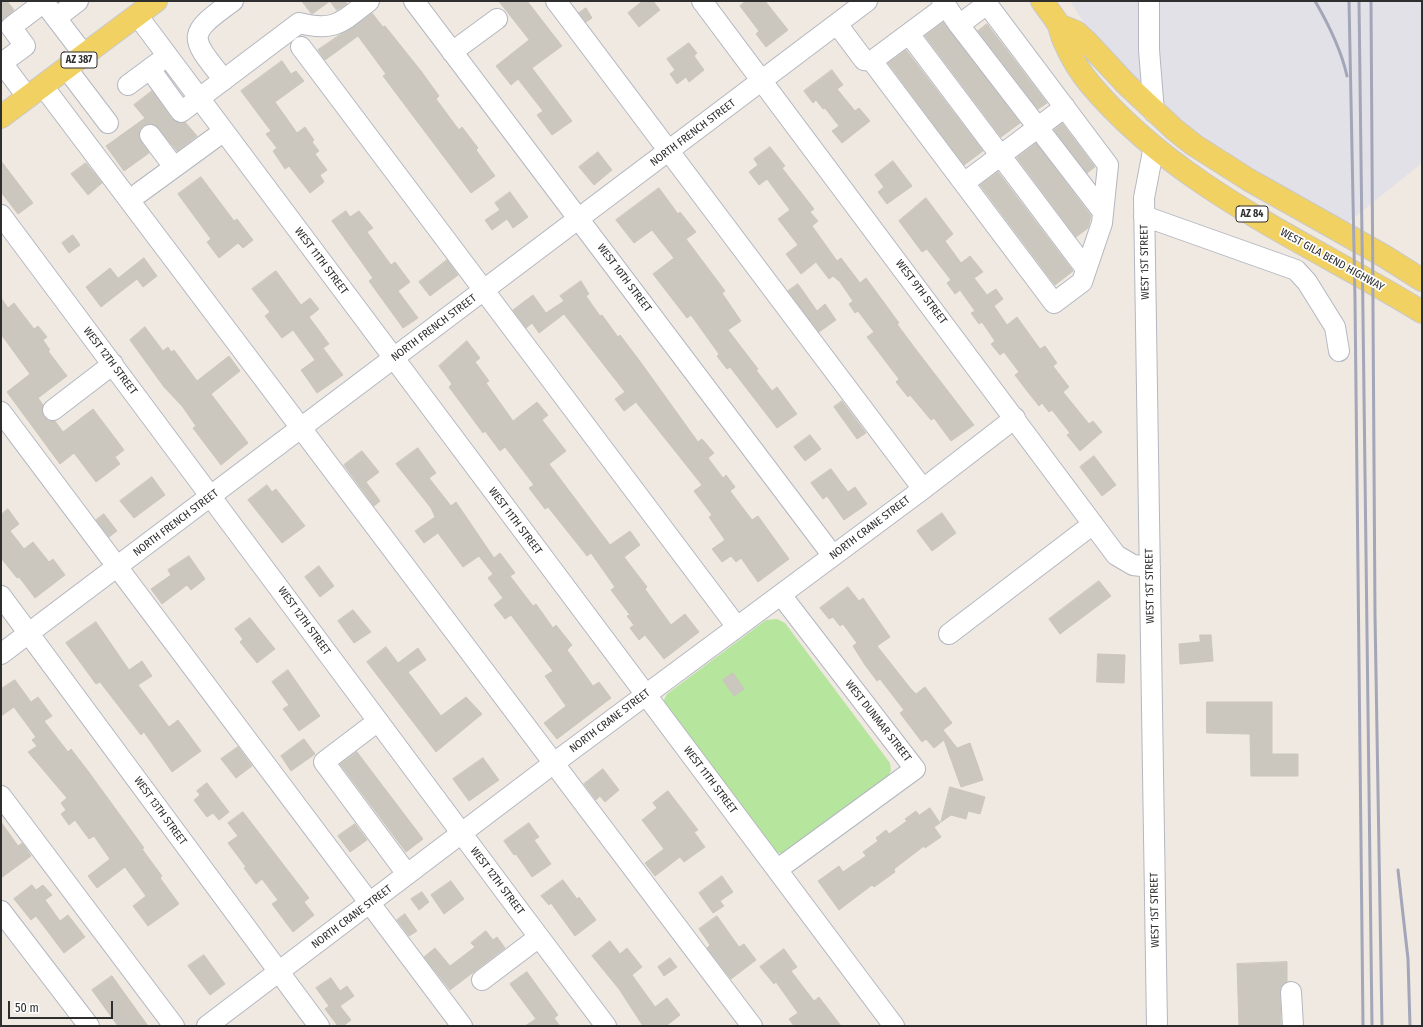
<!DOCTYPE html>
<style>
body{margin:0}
#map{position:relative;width:1423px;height:1027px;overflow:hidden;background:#efe9e1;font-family:"Fira Sans Condensed",sans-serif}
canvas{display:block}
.frame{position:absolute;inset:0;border:2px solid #2e2e2e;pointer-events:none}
.scale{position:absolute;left:8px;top:1001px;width:105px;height:18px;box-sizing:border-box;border:2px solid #2e2e2e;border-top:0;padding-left:5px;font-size:12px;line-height:14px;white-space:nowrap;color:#2e2e2e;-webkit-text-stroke:3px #fff;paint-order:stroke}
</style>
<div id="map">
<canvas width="1423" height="1027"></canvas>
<div class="frame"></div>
<div class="scale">50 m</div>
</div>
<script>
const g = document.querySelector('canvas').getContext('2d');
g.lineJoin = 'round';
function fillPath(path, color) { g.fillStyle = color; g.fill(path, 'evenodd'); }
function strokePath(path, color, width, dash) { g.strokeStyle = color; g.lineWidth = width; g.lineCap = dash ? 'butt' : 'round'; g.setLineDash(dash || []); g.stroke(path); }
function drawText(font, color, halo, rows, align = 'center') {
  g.font = font + ' "Fira Sans Condensed",sans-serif'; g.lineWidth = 3.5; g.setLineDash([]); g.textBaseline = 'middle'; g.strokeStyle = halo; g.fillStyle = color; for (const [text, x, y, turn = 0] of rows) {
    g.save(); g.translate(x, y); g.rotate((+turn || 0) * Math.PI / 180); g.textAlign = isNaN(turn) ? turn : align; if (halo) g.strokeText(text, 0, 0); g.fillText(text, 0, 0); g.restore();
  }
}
const industrial = new Path2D(`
 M1070,1H1422V163L1346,224L1222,156L1146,93L1093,37Z`);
const green = new Path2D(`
 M777,619L785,623L890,763L891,770L887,780L787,854L772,852L664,709V700L667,694L766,620Z`);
const building = new Path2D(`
 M1,1H7L14,10L1,22Z
 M302,1H330L312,14Z
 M330,1H345L347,4L337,10Z
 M499,1H527L562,46L532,68L572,121L552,135L537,115L543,111L518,79L511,85L496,66L529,40Z
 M643,1H653L660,10L639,27L628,13Z
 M746,1H765L788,30L766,47L756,34L759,31L740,6Z
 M586,8L592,18L586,22L579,13Z
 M372,13L383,27L385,26L421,71L439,96L436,99L459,130L462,127L478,148L476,150L495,176L471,193L383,76L386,74L358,36L325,60L318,50Z
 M943,22L1020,123L1001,137L925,36Z
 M987,24L1047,103L1038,109L978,31Z
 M689,43L697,53L694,56L704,70L689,82L686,77L677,84L670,74L675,70L667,59Z
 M906,50L983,151L964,165L888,63Z
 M282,61L291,74L296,71L304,81L275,102L297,133L305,127L314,140L312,142L319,151L315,154L327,170L320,175L324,182L310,193L289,166L285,169L273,151L277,148L266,134L271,131L241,91Z
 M832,70L843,85L837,89L855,111L859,108L870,121L842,143L832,131L839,126L825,108L823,109L816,100L813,103L804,91Z
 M152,91L172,119L177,123L185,122L197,136L177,151L155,125L149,124L143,126L140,130L139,137L149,153L124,171L106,146L145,118L134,105Z
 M1062,123L1095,167L1087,173L1054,130Z
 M1036,143L1091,216L1088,228L1076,237L1017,158Z
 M770,147L785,166L782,168L814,209L810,212L818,221L812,226L837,261L841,258L860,283L866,278L899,323L897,324L914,347L974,425L951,441L934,418L931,420L910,395L908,397L896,382L899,379L867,337L874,332L858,311L855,313L849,304L853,301L840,282L833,276L829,279L816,262L801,274L786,254L798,245L778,219L790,210L767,179L759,185L749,172L758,165L754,159Z
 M598,152L612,170L594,185L579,167Z
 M1,161L33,203L18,214L1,192Z
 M893,161L912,186L887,204L878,192L884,187L875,175Z
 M86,163L102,183L88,195L71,174Z
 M998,172L1073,271L1055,285L980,185Z
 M201,177L234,221L237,219L253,240L243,248L238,243L219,258L207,242L211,239L178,194Z
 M659,188L678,214L680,212L696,232L686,239L725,291L722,293L741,321L728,330L758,369L756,370L772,391L777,387L797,414L777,428L730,367L727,369L717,356L719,354L691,315L687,318L653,274L674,258L652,230L634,243L616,220Z
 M510,192L528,217L513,228L507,219L492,230L485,220L500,210L495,203Z
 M926,198L953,234L945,241L961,263L970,256L983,272L974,278L987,295L996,289L1003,299L994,306L1007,325L1017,317L1040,349L1045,346L1057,363L1053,366L1069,387L1063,392L1089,424L1093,421L1102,432L1080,451L1067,435L1070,433L1052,410L1049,412L1042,403L1039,406L1024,387L1015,375L1019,372L1004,352L1000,355L991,344L995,341L982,322L979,324L971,313L975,311L960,290L955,294L947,283L951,280L927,249L922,252L899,221Z
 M346,211L350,217L359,211L373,228L367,232L391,265L395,262L410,282L398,291L418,318L403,328L369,281L373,278L332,221Z
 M73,235L80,245L69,253L62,243Z
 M144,258L157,276L143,287L137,279L101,307L86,287L110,268L118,278Z
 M447,260L458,275L430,296L419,282Z
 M276,271L301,305L310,298L319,309L309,317L329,344L323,348L343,375L317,393L301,370L315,360L293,330L282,338L265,316L270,312L252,289Z
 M581,281L589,294L586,296L600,316L602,315L618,337L620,335L639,360L698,442L702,439L714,453L708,458L723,478L726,475L735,487L730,491L752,520L758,516L789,559L758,582L741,558L736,562L731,556L722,562L712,549L725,540L709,517L712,515L694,491L702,485L636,402L624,411L615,399L625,392L564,314L539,333L532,323L526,328L513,310L533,295L546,313L564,301L560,296Z
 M798,284L817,311L825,304L836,320L819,332L788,291Z
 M1,298L8,308L14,303L34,329L38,326L47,337L43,340L50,350L48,351L67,376L38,398L43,405L42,411L44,417L49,421H55L63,432L93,409L124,450L115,457L120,464L96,482L74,453L60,464L7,392L30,374L1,334Z
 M145,327L163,351L168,347L171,352L174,350L197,381L229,356L240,371L211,394L248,443L221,465L193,428L196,426L182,406L164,387L130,340Z
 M467,341L480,358L475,362L489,381L486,383L513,421L537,402L548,415L542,420L566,451L549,464L610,545L630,531L640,545L624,557L647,587L645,589L671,625L685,614L699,632L664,659L645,635L639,640L630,628L634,625L627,616L630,615L611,590L615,587L591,553L587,556L548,507L545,509L529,488L534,485L505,447L500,451L485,431L483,433L449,387L452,384L439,366Z
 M842,401L866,433L857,439L834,407Z
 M810,435L821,449L805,461L794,447Z
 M418,448L436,473L429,478L451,506L456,502L494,558L500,553L515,573L510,576L533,606L536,604L553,628L556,625L572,645L567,650L593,686L599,682L611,698L557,739L544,723L566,706L545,676L553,671L511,615L505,619L494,605L503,598L488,578L493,574L479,556L463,567L438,533L424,543L415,531L435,517L431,508L396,464Z
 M362,451L379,472L366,482L380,501L374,506L344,465Z
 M1094,456L1116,485L1102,496L1080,467Z
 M831,469L848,492L855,487L867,504L844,520L827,496L823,499L811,483Z
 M152,477L165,495L134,518L120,501Z
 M267,485L272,492L276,489L305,526L282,543L248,500Z
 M8,509L19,524L10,531L24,549L33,542L49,562L53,559L65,575L35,598L19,577L17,578L1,558V515Z
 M942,513L956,533L932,551L917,531Z
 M104,514L117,531L109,537L96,520Z
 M189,556L205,579L191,590L187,585L162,604L151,589L171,575L168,570Z
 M319,566L334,586L320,597L305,577Z
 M1099,581L1111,596L1060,634L1049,619Z
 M848,587L859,601L863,598L890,637L877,646L911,689L916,694L925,687L952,723L943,730L957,748L970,743L983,780L961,787L944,740L934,748L926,739L922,742L900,713L904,710L880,679L877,681L865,665L853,646L857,643L843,624L840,626L833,617L829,619L820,608Z
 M353,610L371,632L354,643L338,621Z
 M250,618L275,649L257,663L240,642L243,639L235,629Z
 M96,622L129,670L142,661L152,676L138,685L169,727L178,720L201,751L172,772L144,732L141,735L100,682L96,684L66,643Z
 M1200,635H1211L1213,661L1180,664L1179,644L1200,642Z
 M386,647L398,663L418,648L426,660L408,672L441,716L466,697L482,714L436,752L367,662Z
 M1098,654L1125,655L1124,683L1097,682Z
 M288,670L320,716L299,731L283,709L289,705L272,682Z
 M733,673L744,689L734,696L723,680Z
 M15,680L31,702L38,697L52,716L44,721L68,752L71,749L88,771L144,848L142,849L162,876L160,878L179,904L148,926L133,906L146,896L125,867L97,888L88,876L110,859L94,836L89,839L75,820L69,825L61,814L66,810L61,803L67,798L28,752L37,746L32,740L36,737L14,707L1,716V689Z
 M1207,702H1272V754H1298V776H1251L1250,734L1207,733Z
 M304,739L315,754L291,771L281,756Z
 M238,747L252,766L236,778L221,759Z
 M357,752L423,839L406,852L340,764Z
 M483,758L499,780L469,801L453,779Z
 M603,769L619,790L605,802L600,796L596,800L584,784Z
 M207,783L229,812L219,820L213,813L207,817L194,800L200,795L197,791Z
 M950,787L985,797L980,814L968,811L966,819L951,815L941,822Z
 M668,791L698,830L694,832L705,847L684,862L680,857L655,876L645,863L664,849L642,820L657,808L653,803Z
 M930,808L940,823L934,827L941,837L925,848L924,846L894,869L895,872L874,887L872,885L839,910L818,881L839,866L843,872L866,856L863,852L878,841L876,838L886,830L889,834L907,821L905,819L916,811L919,815Z
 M243,812L309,898L304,902L314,915L293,932L272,904L278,900L262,879L256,884L244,868L246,867L228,843L238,836L228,823Z
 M1,822L18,846L22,843L31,856L1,878Z
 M529,823L539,837L534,840L551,864L532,877L516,854L514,855L504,841Z
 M355,824L367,840L350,852L338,836Z
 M722,876L733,892L720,901L724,906L713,913L699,893Z
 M563,880L577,899L579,897L596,920L575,936L551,903L549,905L541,896Z
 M451,881L464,899L444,914L431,895Z
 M32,885L36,890L43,885L52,895L45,900L60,921L68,915L85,937L64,953L36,916L31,920L14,899Z
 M422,892L429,902L419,910L411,899Z
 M405,914L417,931L409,936L397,920Z
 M717,916L739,947L744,944L756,960L731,979L707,948L710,945L699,929Z
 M486,931L493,940L497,937L505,948L450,990L424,957L435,948L450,966L475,947L471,943Z
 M610,941L620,954L627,948L642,967L632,975L655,1007L667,998L680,1015L666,1026H643L619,989L592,956Z
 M784,949L797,967L791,971L814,1001L819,997L841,1026H794L789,1019L798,1013L776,982L774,984L760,967Z
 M204,955L225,984L210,995L188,966Z
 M670,958L677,967L664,976L658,967Z
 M1287,962V981L1281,987L1280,992L1281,1026H1239L1237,964Z
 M527,972L558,1015L554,1018L560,1026H525L536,1019L510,984Z
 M112,976L148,1026H118L92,990Z
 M331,978L340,991L347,986L354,996L340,1006L351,1020L343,1026H338L325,1009L329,1006L316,988Z`);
const minor = new Path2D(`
 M43,1L85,56
 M414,1L833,556
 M556,1L923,489
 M702,1L1116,555L1133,565L1150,567
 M1149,1V50L1154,112
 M137,15L894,1026
 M56,18L78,1
 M837,24L864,60L872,61L946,6L942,1
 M959,25L1103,212
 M909,34L1086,269
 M301,47L737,627
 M452,52L497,19
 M872,61L1054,303L1082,282L1102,223L1108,165L987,4L959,25L946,6
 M67,69L108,123
 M150,69L181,112L299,23C335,32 342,22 369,1
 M224,80C189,36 186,35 233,1
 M128,85L159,62
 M43,86L752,1026
 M28,98L2,63L25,46L11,27L44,2
 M150,135L174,167
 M1154,146L1144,198L1157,1026
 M964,183L1065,107
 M139,193L224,131
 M1,215C203,486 403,757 606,1026
 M1144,216L1296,270L1307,282L1335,327L1339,351
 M53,410L113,364
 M1,412L462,1026
 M1,596L319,1026
 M949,634L1093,524
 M1,654L867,1
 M378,721L324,762L407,874
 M1,796L174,1026
 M778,869L915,769L781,595
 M1,911L89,1026
 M482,980L539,937
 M1291,992L1293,1026
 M207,1026L554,763L923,489L1015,418`);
const major = new Path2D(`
 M1042,1C1047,9 1055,17 1059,26C1061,31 1062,38 1065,43C1071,57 1080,72 1090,84C1178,189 1308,242 1422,312
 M1059,25L1076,32L1087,42L1126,84L1175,130L1194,145L1249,180L1384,256L1422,280
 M1,117L156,1`);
const rail = new Path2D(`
 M1315,1C1329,25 1341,49 1347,76
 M1349,1L1355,299L1363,1026
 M1359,1L1372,1026
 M1371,1L1375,615L1382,1026
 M1398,870L1408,959L1410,1026`);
const shields = [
 [79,60,36],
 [1252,214,32]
];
const shieldNames = [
 ["AZ 387",79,60],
 ["AZ 84",1252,214]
];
const streetNames = [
 ["NORTH FRENCH STREET",693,133,-37],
 ["WEST GILA BEND HIGHWAY",1332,260,29],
 ["WEST 11TH STREET",321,261,53],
 ["WEST 1ST STREET",1145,262,-91],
 ["WEST 10TH STREET",624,278,53],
 ["WEST 9TH STREET",921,292,53],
 ["NORTH FRENCH STREET",434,328,-37],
 ["WEST 12TH STREET",110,361,53],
 ["WEST 11TH STREET",515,521,53],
 ["NORTH FRENCH STREET",176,523,-37],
 ["NORTH CRANE STREET",870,528,-37],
 ["WEST 1ST STREET",1150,586,-91],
 ["WEST 12TH STREET",304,621,54],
 ["NORTH CRANE STREET",610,721,-37],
 ["WEST DUNMAR STREET",878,721,52],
 ["WEST 11TH STREET",710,780,53],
 ["WEST 13TH STREET",160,811,54],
 ["WEST 12TH STREET",497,881,53],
 ["WEST 1ST STREET",1155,910,-91],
 ["NORTH CRANE STREET",352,917,-37]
];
fillPath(industrial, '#e3e1e8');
fillPath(green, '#b6e59e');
fillPath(building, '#cbc7bf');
strokePath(building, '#cbc5ba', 1);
strokePath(minor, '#b4b7c1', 22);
strokePath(major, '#c9c9c9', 24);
strokePath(minor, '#fff', 20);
strokePath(major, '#f2d163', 22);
strokePath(rail, '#a3a6b8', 3);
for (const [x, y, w] of shields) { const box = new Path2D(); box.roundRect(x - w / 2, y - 8, w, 16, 3); g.fillStyle = '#fff'; g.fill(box); strokePath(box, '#2e2e2e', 1); }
drawText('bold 10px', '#2e2e2e', null, shieldNames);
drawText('11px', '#2e2e2e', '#fff', streetNames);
</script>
